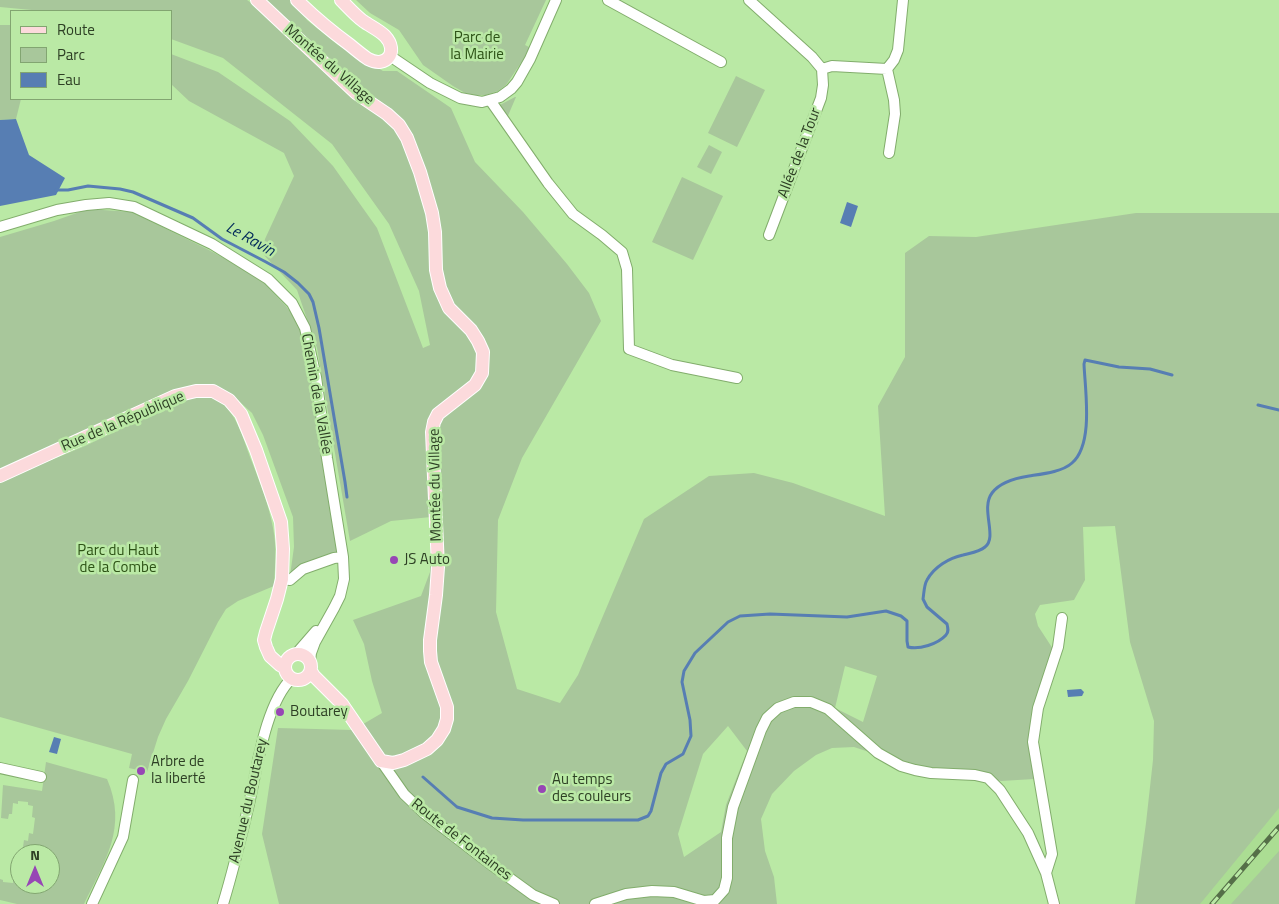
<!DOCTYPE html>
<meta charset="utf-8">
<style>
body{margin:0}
#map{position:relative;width:1279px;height:904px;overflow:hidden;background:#bae9a5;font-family:"Titillium Web",sans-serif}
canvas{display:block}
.legend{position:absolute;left:10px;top:10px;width:162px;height:90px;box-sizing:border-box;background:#bae9a5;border:1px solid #82a571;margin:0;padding:6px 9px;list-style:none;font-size:15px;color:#2d3f24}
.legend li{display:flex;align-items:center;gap:10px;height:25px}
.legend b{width:25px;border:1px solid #82a571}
.north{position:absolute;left:10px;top:844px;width:50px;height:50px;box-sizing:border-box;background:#bae9a5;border:1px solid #82a571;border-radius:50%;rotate:0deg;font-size:14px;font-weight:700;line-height:20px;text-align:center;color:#2d3f24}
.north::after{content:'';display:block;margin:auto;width:18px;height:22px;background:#9746b5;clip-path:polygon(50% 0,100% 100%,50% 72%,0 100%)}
</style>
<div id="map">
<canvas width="1279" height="904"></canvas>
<ul class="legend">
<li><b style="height:6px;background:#fcdadc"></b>Route</li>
<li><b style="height:14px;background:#a8c79b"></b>Parc</li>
<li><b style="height:14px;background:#577eb3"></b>Eau</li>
</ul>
<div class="north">N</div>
</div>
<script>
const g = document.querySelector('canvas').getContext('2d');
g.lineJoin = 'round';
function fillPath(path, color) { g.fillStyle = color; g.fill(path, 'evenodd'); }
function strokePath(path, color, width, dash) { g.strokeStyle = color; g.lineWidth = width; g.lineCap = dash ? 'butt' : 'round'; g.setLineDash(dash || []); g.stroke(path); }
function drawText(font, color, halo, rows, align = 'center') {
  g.font = font + ' "Titillium Web",sans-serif'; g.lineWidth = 5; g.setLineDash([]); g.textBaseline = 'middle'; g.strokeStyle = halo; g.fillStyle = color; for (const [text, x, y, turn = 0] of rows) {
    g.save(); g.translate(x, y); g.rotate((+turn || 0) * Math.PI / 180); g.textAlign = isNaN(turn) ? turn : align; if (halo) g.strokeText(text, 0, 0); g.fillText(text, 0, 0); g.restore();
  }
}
const built = new Path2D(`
 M1279,782V904H1180Z`);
const green = new Path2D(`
 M0,0H247L257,7L266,0H292L307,20L338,45L383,71H397L451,108L475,162L523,212L567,264L589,293L601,321L522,458L498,520L496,612L517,689L560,703L578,675L644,519L709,476L754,473L793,483L885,516L878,406L905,357V253L929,236L976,237L1136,213H1279V808L1200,904H1135L1146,823L1153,760L1154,721L1130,642L1115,526L1083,527L1085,580L1074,600L1040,605L1035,614L1038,626L1053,649L1038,700L1034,779L1001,781L965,772L920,769L854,747L832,748L816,755L794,771L772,794L761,819L765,851L774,877L777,904H279L262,834L278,728L353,730L382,713L372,681L364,644L353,620L421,596L430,572L431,517L391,521L350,541L317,348L297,290L262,253L265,239L294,176L284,153L189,101L171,84V54L218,72L290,121L333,166L377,228L423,348L430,345L419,291L389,224L332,144L223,58L171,39V11H42L0,7ZM845,666L877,676L863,722L835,708ZM728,726L747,751L726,805L721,832L684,857L678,834L703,754Z
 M356,0H546L525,45L531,48L506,85L498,91L486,95H475L465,93L453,86L423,65L399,30L370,13Z
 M0,25H11V99H21L16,119L0,120Z
 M736,76L765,90L737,147L708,133Z
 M515,97H516L507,118L498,106Z
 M709,145L722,152L711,174L697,167Z
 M682,177L723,196L693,260L652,242Z
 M88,209L132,212L207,249L233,263L264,283L286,306L304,330L340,552L290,576L294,547L293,517L263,435L252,413L230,393L215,387L198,384L0,470V237L54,221Z
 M201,396C209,397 216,398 222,403C239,418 244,442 252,462C260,483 269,505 273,528C277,547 275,567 274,586L238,601L226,609L218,622L188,681L166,719L158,737L147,772L129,768L132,754L0,717V481L85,446L127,426L189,399Z
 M46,762L107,779C128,827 105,861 84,904H17L0,900V879L3,880V882L13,883V881H18L20,870V884H50V854H22L24,840L28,841L29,833L33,834L35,818L32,817L33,806L28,805V802L18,801V804L13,803L12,814H9L8,819L1,818L3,785L42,791Z
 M1279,851V904H1231Z`);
const water = new Path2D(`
 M16,119L29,155L65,178L56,195L0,206V120Z
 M847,202L858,206L851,227L840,223Z
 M1081,689L1084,692L1082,696L1068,697L1067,690Z
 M54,737L61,739L57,754L49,752Z`);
const stream = new Path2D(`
 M56,190H68L88,186L120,189L133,192L193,218L222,239L266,262L284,272L298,283L309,294L313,302L319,328L345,482L347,497
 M1258,405L1279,410
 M423,777L457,807L492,818L523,820H638L648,816L651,811L661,773L666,764L683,754L691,736L690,720L682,682L684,671L695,653L728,622L740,616L770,614L847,617L886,611L901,616L907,621V641L908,647C919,650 938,644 946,635C949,632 948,628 947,624L927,607L923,599C924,593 924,585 927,580C934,567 949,558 963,555C970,553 979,552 985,547C998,537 980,509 992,493C1000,482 1016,478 1029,476C1042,474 1062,472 1072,463C1094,444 1085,390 1084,364L1085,360L1119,367L1150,369L1172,375`);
const minor = new Path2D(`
 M608,0L721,62
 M749,0L812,57L822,69L832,66L887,69L894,60L898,50L903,0
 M390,56L430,83L460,98L482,102L500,97L511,89L517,82L530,59L556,0
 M887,69L894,100L895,114L889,153
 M490,100L548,183L573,214L602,235L622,252L627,269L629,349L672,365L737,378
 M0,227L57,210L86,205L109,203L134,207L212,244L268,279L292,303L305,328L316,377L327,458L343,557L344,579L340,596L334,608L315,642L311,653L310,661
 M769,235L821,98L823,85L822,69
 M282,579L290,580L303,569L334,558L343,557
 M296,654L316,631
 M381,761L404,794L424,813L493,866L533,895L554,904
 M0,768L41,777
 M1046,873L1052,854L1033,742L1038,708L1058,647L1062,618
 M92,904L123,837L133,780
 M223,904C233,871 241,838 249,804C257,769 265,704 292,678
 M595,904L626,894L652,891L674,892L704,901L715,900L724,890L727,878V838L733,807L761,730L767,718L778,708L794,702H811L828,709L878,753L901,766L915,770L931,773L975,775L988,778L1000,790L1028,833L1046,873L1054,904`);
const major = new Path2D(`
 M257,0L356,93L387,114L399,125L407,138L420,172L432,213L435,232L436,270L440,288L449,308L471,330L478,341L483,352L482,373L475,385L438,414L434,422L432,432L438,567L436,595L430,640V651L431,662L447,707V719L444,729L437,740L427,749L404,760L393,763L381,761L342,704L314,676L311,671
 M297,0C314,17 331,31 350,45C356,50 362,55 368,59C387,69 399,51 385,36C379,30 370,26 363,21C355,15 348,7 341,0
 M0,476L175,396L196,391H213L229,400L241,414L256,450L281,522L283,549L282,579L277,599L266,632L264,640L266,647L270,656L280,665L285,668
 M285 667a13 13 0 1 1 26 0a13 13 0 1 1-26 0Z`);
const rail = new Path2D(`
 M1212,904L1279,827`);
const markers = [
 [394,560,5,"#9746b5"],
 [280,712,5,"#9746b5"],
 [141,771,5,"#9746b5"],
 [542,789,5,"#9746b5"]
];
const parkNames = [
 ["Parc de",477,38],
 ["la Mairie",477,55],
 ["Parc du Haut",118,551],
 ["de la Combe",118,568]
];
const streetNames = [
 ["Montée du Village",329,65,41],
 ["Allée de la Tour",800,153,-69],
 ["Chemin de la Vallée",316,394,80],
 ["Rue de la République",123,422,-23],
 ["Montée du Village",436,485,-91],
 ["Avenue du Boutarey",249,801,-77],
 ["Route de Fontaines",461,840,38]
];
const poiNames = [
 ["JS Auto",404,560],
 ["Boutarey",290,712],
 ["Arbre de",151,762],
 ["la liberté",151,779],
 ["Au temps",552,780],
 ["des couleurs",552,797]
];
const waterNames = [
 ["Le Ravin",250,240,29]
];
fillPath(built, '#abdd93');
fillPath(green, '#a8c79b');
fillPath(water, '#577eb3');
strokePath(stream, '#577eb3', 3);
strokePath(minor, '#82ad6c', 12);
strokePath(major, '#fff', 14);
strokePath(minor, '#fff', 10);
strokePath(major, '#fcdadc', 12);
strokePath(rail, '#556f48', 5);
strokePath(rail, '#bae9a5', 3, [9]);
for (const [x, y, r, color] of markers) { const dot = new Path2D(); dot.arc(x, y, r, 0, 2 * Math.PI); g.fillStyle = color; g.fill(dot); strokePath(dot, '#bae9a5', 2); }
drawText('15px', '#2d5216', '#bae9a5', parkNames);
drawText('15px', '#2d3f24', '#bae9a5', streetNames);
drawText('15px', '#2d3f24', '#bae9a5', poiNames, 'left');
drawText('italic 16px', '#00295a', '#bae9a5', waterNames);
</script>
